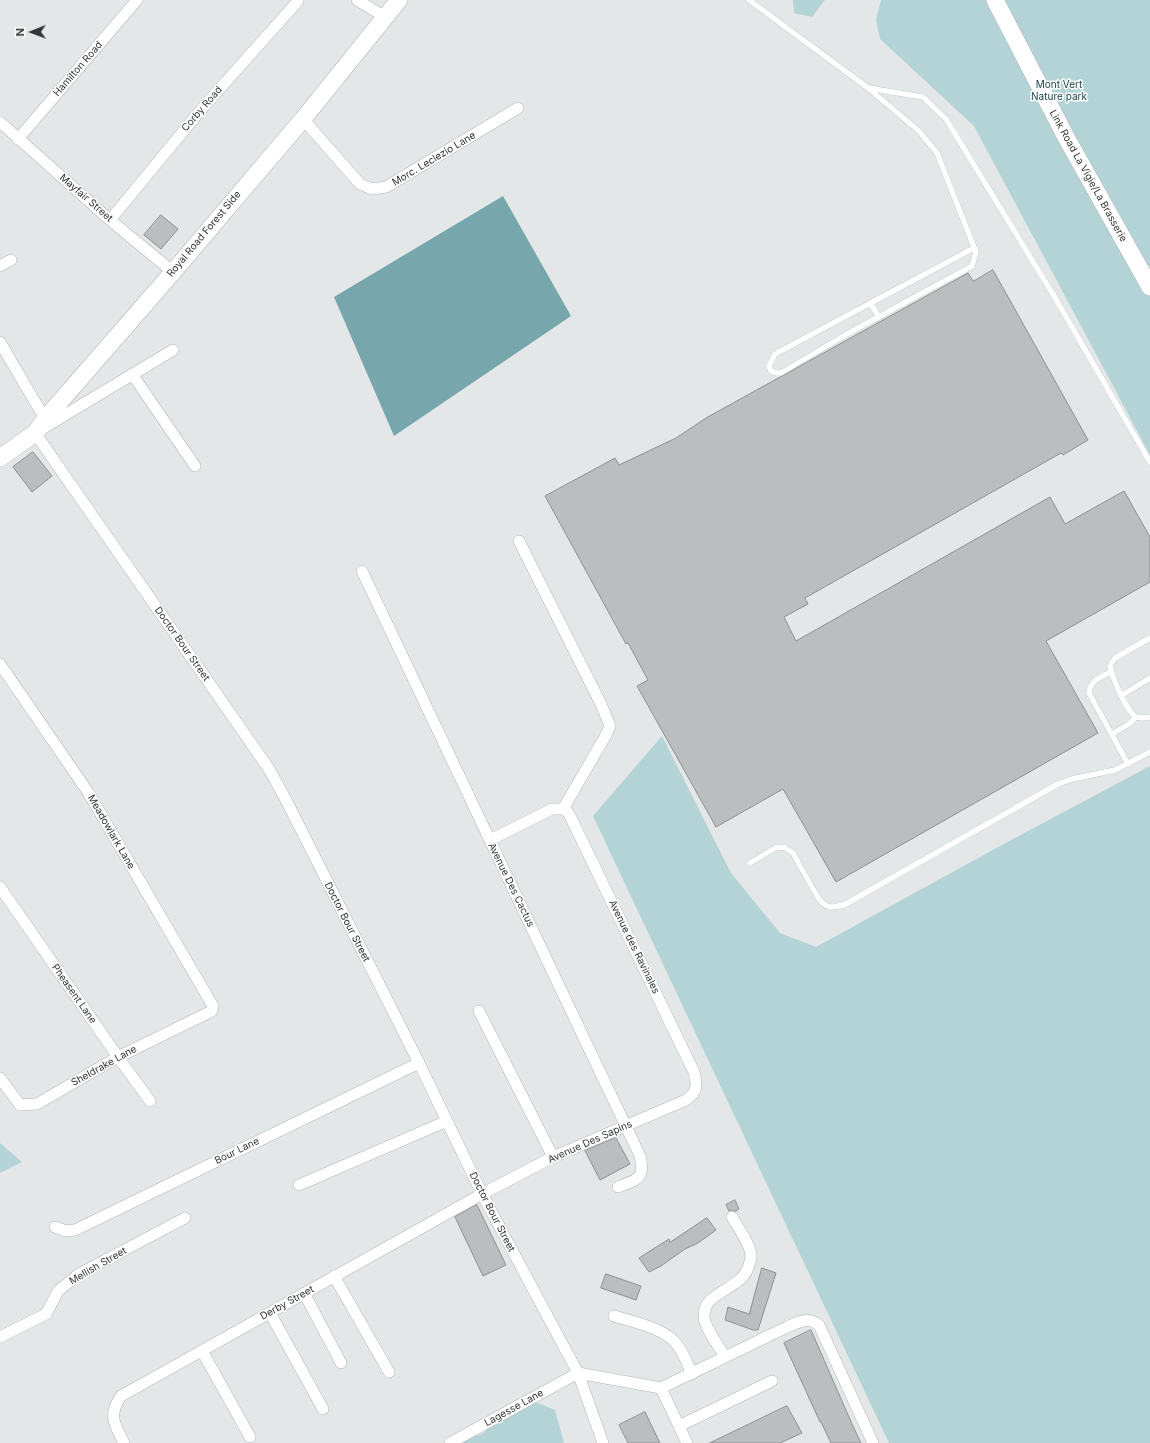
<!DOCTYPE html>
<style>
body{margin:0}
#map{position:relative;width:1150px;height:1443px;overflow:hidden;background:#e4e7e8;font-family:Inter,sans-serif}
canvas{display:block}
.north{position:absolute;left:12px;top:12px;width:40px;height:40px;-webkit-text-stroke:3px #fff;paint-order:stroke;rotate:269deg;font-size:11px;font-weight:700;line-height:16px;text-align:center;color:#343636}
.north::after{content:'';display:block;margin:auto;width:14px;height:18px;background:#343636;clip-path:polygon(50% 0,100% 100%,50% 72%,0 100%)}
</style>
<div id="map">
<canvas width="1150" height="1443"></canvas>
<div class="north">N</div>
</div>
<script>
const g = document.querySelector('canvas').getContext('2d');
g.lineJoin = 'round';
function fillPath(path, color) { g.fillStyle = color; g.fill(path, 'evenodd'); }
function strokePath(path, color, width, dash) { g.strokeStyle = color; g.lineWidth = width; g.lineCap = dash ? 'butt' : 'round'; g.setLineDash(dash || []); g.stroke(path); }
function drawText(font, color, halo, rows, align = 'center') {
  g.font = font + ' Inter,sans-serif'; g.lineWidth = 3; g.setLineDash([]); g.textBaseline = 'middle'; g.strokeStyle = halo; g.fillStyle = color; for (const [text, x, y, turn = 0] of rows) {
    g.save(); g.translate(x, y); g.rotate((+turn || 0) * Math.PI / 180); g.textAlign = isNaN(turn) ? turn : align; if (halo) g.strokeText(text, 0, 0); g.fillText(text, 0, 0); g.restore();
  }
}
const green = new Path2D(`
 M793,0H825L812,17L794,13Z
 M881,0H1150V455L974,126L880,39L876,20Z
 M662,736L731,873L780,933L816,947L1000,846L1150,766V1443H889L593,816Z
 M0,1143L22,1162L0,1173Z
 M535,1402L555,1410L564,1443H453L482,1434L514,1406Z`);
const water = new Path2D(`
 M503,196L571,316L394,436L334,297Z`);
const building = new Path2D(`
 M161,215L178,229L161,249L144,235Z
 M993,270L1088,440L1063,455L1061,453L805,598L808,604L784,617L796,641L1050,497L1065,524L1124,491L1150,537V582L1046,641L1098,733L836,882L783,789L716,827L637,686L648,680L628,643L626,644L545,496L615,458L619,465L676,438L706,418L968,273L973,281Z
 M33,452L52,476L32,492L13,467Z
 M616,1138L630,1164L600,1180L585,1151Z
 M735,1200L739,1209L736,1211H729L726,1205Z
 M477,1205L506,1265L483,1276L455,1217Z
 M707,1218L716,1230L698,1243L685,1249L661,1266L649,1272L639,1258L669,1239L670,1242Z
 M762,1268L776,1273L758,1330H753L725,1320L728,1307L749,1314Z
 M606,1274L641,1286L636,1300L601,1288Z
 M811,1330L852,1424L861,1443H831L821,1422H820L784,1343Z
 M787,1406L802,1433L780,1443H710Z
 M645,1412L660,1443H628L619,1425Z`);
const service = new Path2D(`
 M749,0L868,88L923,97L946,119L1054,296L1150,462
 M868,88L919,131L937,153L976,252L972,266L847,334L781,373H776L771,371L769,366L775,354L974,248
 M871,304L879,317
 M1150,638L1115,658L1110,665C1111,675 1126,710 1135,716C1140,719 1144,718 1150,717
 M1110,672C1100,678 1090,680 1089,693L1128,764
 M1122,695L1150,678
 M1112,734L1129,724L1136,717
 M750,863L775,848L784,847L793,853L818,898C827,909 831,908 844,905L1058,784L1072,779L1115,770L1150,752`);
const minor = new Path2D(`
 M357,0L385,17
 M303,119L360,184L372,189L386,187L518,108
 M0,122L110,220L173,272
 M18,139L137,0
 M110,220L205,105L298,1
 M0,266L11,260
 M0,342L45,419
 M173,350L35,433L269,769L285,798L419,1063L482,1194L578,1373L603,1443
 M132,374L195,466
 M519,541L601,704L610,726L606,735L563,809
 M362,571L640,1156C646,1179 636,1180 618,1187
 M0,664L88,792L213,1006L212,1011L118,1057L37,1104L20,1105L0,1078
 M490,840L552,809H563
 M0,887L118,1057L150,1101
 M479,1011L553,1157
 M299,1185L447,1121
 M55,1227L66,1231L75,1230L419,1063
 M334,1276L389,1372
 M304,1293L341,1363
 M270,1313L323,1409
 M614,1316C633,1322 666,1328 678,1346C684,1354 688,1365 692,1374
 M0,1337L46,1314L58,1291L79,1274L185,1218
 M202,1351L250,1437
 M725,1357C719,1346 704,1327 704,1316C703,1291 743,1290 749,1265C750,1262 751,1258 751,1256C751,1245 737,1226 732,1217
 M661,1388L687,1443
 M679,1426L772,1381
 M124,1443C114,1424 108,1415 121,1396L482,1194L553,1157L686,1100C698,1092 697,1085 694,1072L570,816L567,811L563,809
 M450,1443L578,1373L661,1388L787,1327C800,1322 807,1316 819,1325L873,1443`);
const primary = new Path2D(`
 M995,0L1067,139L1150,287
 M0,458L35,433L45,419L173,272L303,119L399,0`);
const streetNames = [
 ["Hamilton Road",78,69,-49],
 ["Corby Road",202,109,-49],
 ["Morc. Leclezio Lane",434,159,-31],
 ["Link Road La Vigie/La Brasserie",1088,176,61],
 ["Mayfair Street",86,198,41],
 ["Royal Road Forest Side",204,234,-50],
 ["Doctor Bour Street",182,644,55],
 ["Meadowlark Lane",111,832,60],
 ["Avenue Des Cactus",511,885,64],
 ["Doctor Bour Street",347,922,63],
 ["Avenue des Ravinales",634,947,64],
 ["Pheasent Lane",74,994,55],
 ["Sheldrake Lane",104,1066,-29],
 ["Avenue Des Sapins",590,1142,-24],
 ["Bour Lane",237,1151,-26],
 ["Doctor Bour Street",492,1212,63],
 ["Mellish Street",98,1266,-30],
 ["Derby Street",287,1303,-29],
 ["Lagesse Lane",514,1408,-29]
];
const parkNames = [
 ["Mont Vert",1059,85],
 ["Nature park",1059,97]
];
fillPath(green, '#b3d3d7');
fillPath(water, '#77a6ac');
fillPath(building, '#babebf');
strokePath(building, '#8c9090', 1);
strokePath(service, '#b2b5b6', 6);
strokePath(minor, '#b2b5b6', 12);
strokePath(primary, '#b2b5b6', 18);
strokePath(service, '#fff', 5.5);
strokePath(minor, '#fff', 11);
strokePath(primary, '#fff', 17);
drawText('10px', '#343636', '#fff', streetNames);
drawText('10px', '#174449', '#fff', parkNames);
</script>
